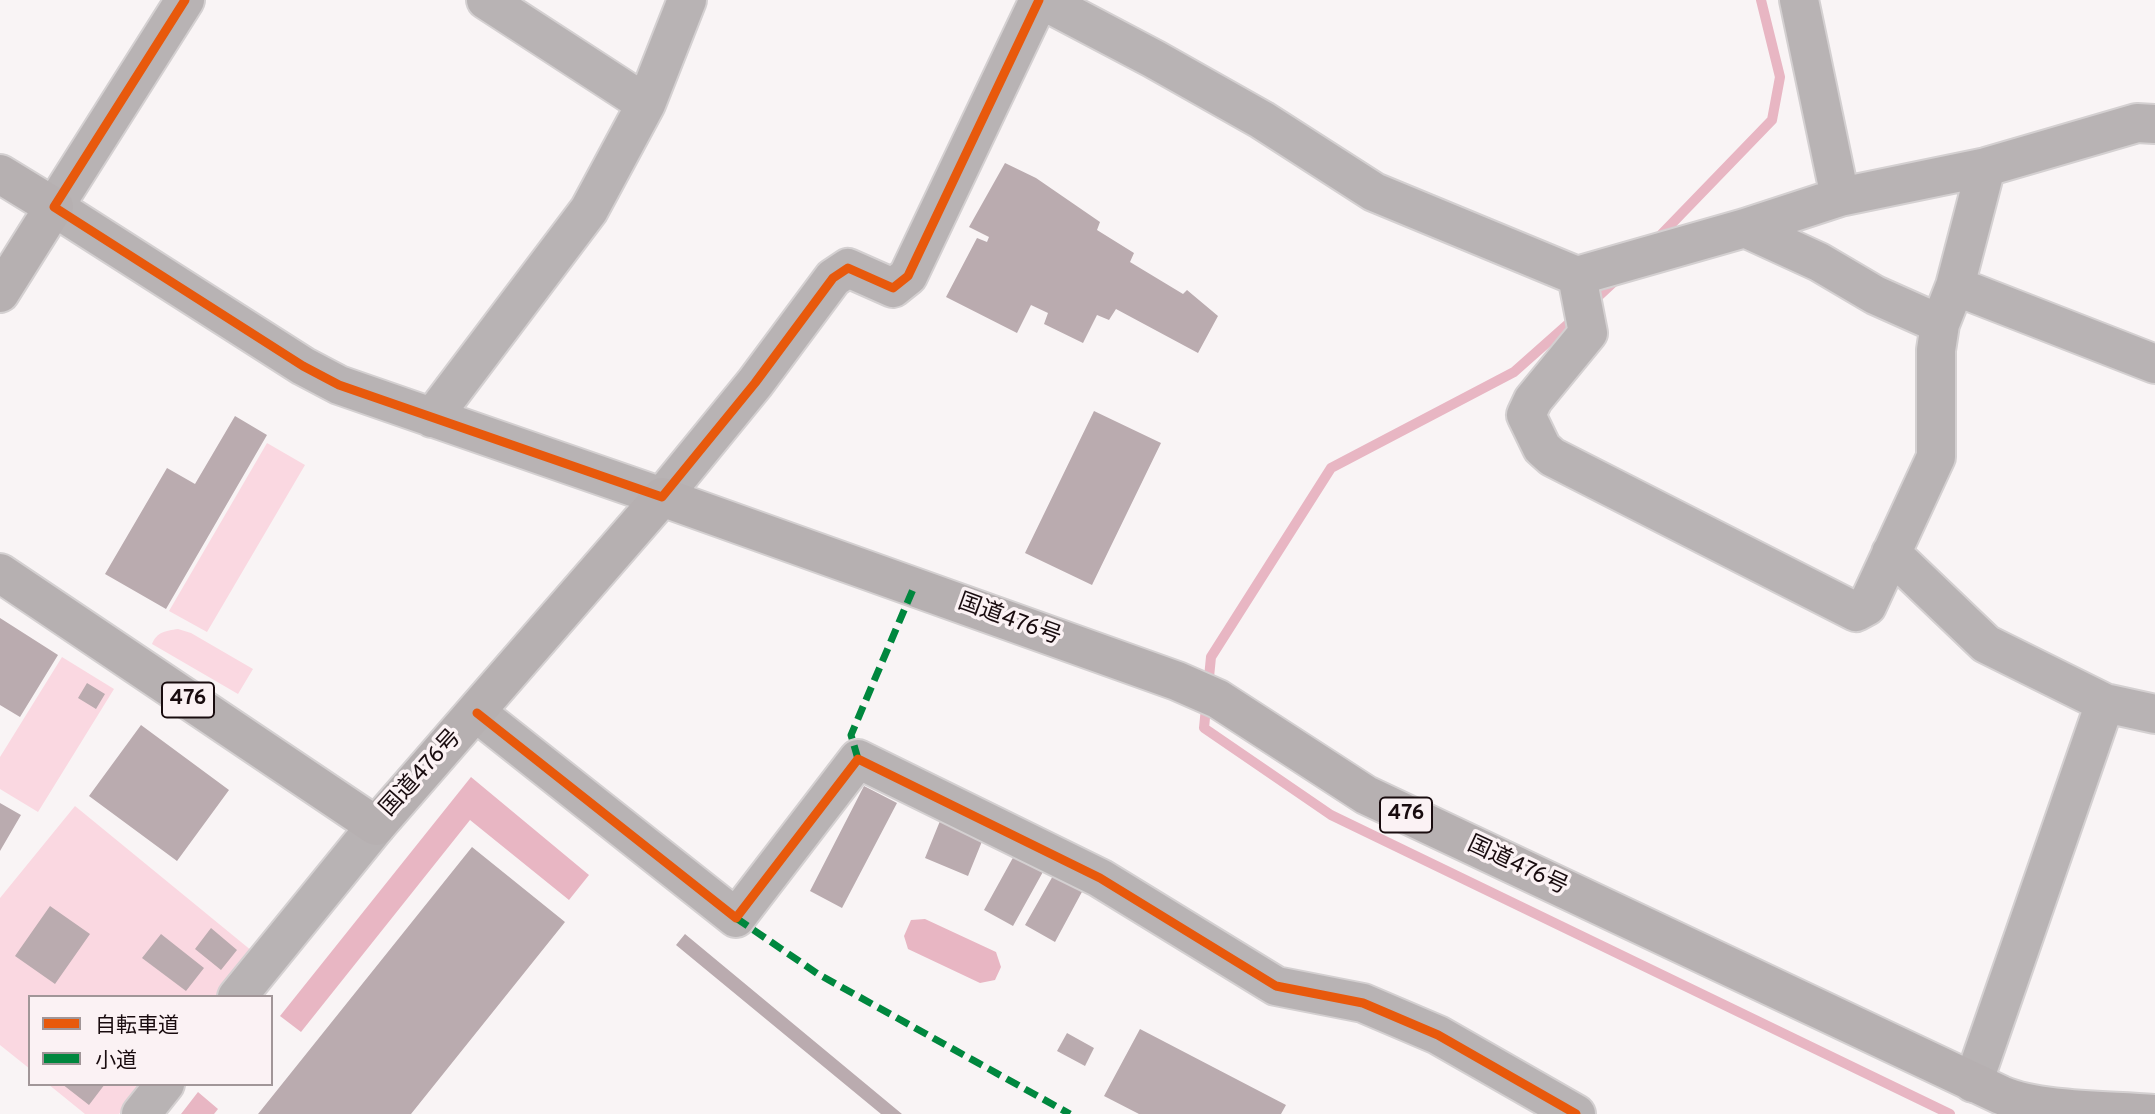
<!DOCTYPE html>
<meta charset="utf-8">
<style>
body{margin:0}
#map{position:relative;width:2155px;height:1114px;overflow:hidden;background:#f9f4f5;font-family:Overpass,"Noto Sans JP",sans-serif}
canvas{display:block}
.legend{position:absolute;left:28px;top:995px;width:245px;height:91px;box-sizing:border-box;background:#fbf2f4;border:2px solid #a19698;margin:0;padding:9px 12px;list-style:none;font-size:21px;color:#190c0f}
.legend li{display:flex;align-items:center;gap:14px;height:35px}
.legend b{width:35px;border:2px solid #a19698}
</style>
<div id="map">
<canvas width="2155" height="1114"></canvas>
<ul class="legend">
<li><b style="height:9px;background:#e8590c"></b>自転車道</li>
<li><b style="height:9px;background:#00873e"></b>小道</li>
</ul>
</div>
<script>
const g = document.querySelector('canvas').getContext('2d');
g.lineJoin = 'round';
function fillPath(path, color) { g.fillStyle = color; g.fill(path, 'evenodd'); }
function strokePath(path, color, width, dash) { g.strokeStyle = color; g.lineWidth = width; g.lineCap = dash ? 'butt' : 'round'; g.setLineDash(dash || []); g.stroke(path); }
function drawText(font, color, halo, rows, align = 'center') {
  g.font = font + ' Overpass,"Noto Sans JP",sans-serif'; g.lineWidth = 7; g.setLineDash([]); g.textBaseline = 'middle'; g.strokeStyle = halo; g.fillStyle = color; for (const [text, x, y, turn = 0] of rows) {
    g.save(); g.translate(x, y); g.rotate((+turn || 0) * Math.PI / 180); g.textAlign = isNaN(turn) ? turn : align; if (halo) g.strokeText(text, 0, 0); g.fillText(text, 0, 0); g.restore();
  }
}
const green = new Path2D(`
 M267,443L305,465L207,632L169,611Z
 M178,629L191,633L253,669L238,694L152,644C157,632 165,631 178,629Z
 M62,657L114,689L38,812L0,789V757Z
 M75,806L252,951L215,997H30V1069L0,1045V898Z
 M48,1084H143L119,1114H85Z`);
const water = new Path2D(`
 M471,777L589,875L569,900L470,820L301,1032L280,1016Z
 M925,919L996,952L1001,967L995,980L980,983L908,949L904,936L911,920Z
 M198,1092L218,1109L214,1114H181Z`);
const stream = new Path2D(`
 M1655,241L1772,120L1780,77L1761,0
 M1590,304L1619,277
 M1576,317L1514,372L1331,468L1211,657L1204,728L1331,815L1950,1114`);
const building = new Path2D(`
 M1005,163L1036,178L1100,222L1097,230L1134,253L1130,262L1183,294L1187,290L1218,316L1198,353L1116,309L1109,320L1097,315L1083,343L1044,324L1048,313L1031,305L1017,333L946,297L977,238L987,242L989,237L969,227Z
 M1094,411L1161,443L1092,585L1025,553Z
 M235,416L267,435L166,609L105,574L167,468L195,484Z
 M0,618L58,655L20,717L0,705Z
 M87,683L105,694L96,709L78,698Z
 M141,725L229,790L177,861L89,796Z
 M864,786L897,803L842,908L810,891Z
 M0,803L21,815L0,851Z
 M942,816L985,834L968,876L925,858Z
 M472,847L565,922L411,1114H258Z
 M1015,854L1044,870L1013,926L984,910Z
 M1054,874L1083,890L1055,942L1025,925Z
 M50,906L90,934L55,984L15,956Z
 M211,928L237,950L221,970L195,949Z
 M161,934L204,968L186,991L142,958Z
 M685,934L902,1114H881L676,945Z
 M1140,1029L1286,1105L1281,1114H1139L1104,1096Z
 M1067,1033L1094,1048L1085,1066L1057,1051Z
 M62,1084H105L89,1105Z`);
const minor = new Path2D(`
 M185,0L54,207L303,366L339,385L662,497L755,383L833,278L848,268L893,288L908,276L1039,0
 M1042,0L1154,59L1262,120L1374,192L1577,276L1745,228L1840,197L1986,167L2137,123L2155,124
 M1799,0L1840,197
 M646,104L687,0
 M1986,167L1955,286L2155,364
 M1745,228L1819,262L1875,295L1940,324
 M1577,276L1588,333L1533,400L1526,415L1542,448L1552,457L1856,612L1867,606L1936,457V350L1940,324L1955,286
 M432,418L589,210L646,104L486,0
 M1891,553L1986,644L2105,703L2155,714
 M477,713L736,918L858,759L1100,878L1276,986L1363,1003L1438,1035L1576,1114
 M237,997L376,826
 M1973,1083L2105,703
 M141,1114L165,1084`);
const highway = new Path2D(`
 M0,174L54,207L0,293
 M0,573L376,826L662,497L1177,681L1218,699L1366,795L2001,1095C2041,1112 2110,1110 2155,1114`);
const quiet = new Path2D(`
 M858,759L851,735L914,587
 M736,918L818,974L1070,1114`);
const cycleway = new Path2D(`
 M185,0L54,207L303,366L339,385L662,497L755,383L833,278L848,268L893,288L908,276L1039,0
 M477,713L736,918L858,759L1100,878L1276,986L1363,1003L1438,1035L1576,1114`);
const shields = [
 [188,700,52],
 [1406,815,52]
];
const shieldNames = [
 ["476",188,700],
 ["476",1406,815]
];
const streetNames = [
 ["国道476号",1009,621,20],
 ["国道476号",422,774,-48],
 ["国道476号",1517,867,25]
];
fillPath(green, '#fad8e1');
fillPath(water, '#e8b6c3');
strokePath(stream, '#e8b6c3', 10);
fillPath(building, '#baabaf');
strokePath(minor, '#d4d0d1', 42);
strokePath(highway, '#d4d0d1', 42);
strokePath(minor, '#b8b3b4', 38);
strokePath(highway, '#b6b0b1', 38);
strokePath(quiet, '#00873e', 7, [14, 7]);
strokePath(cycleway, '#e8590c', 9);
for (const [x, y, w] of shields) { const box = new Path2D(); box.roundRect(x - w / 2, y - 17.5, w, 35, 5); g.fillStyle = '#fbf2f4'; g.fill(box); strokePath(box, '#190c0f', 2); }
drawText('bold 21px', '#190c0f', null, shieldNames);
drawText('23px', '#190c0f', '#fbf2f4', streetNames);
</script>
